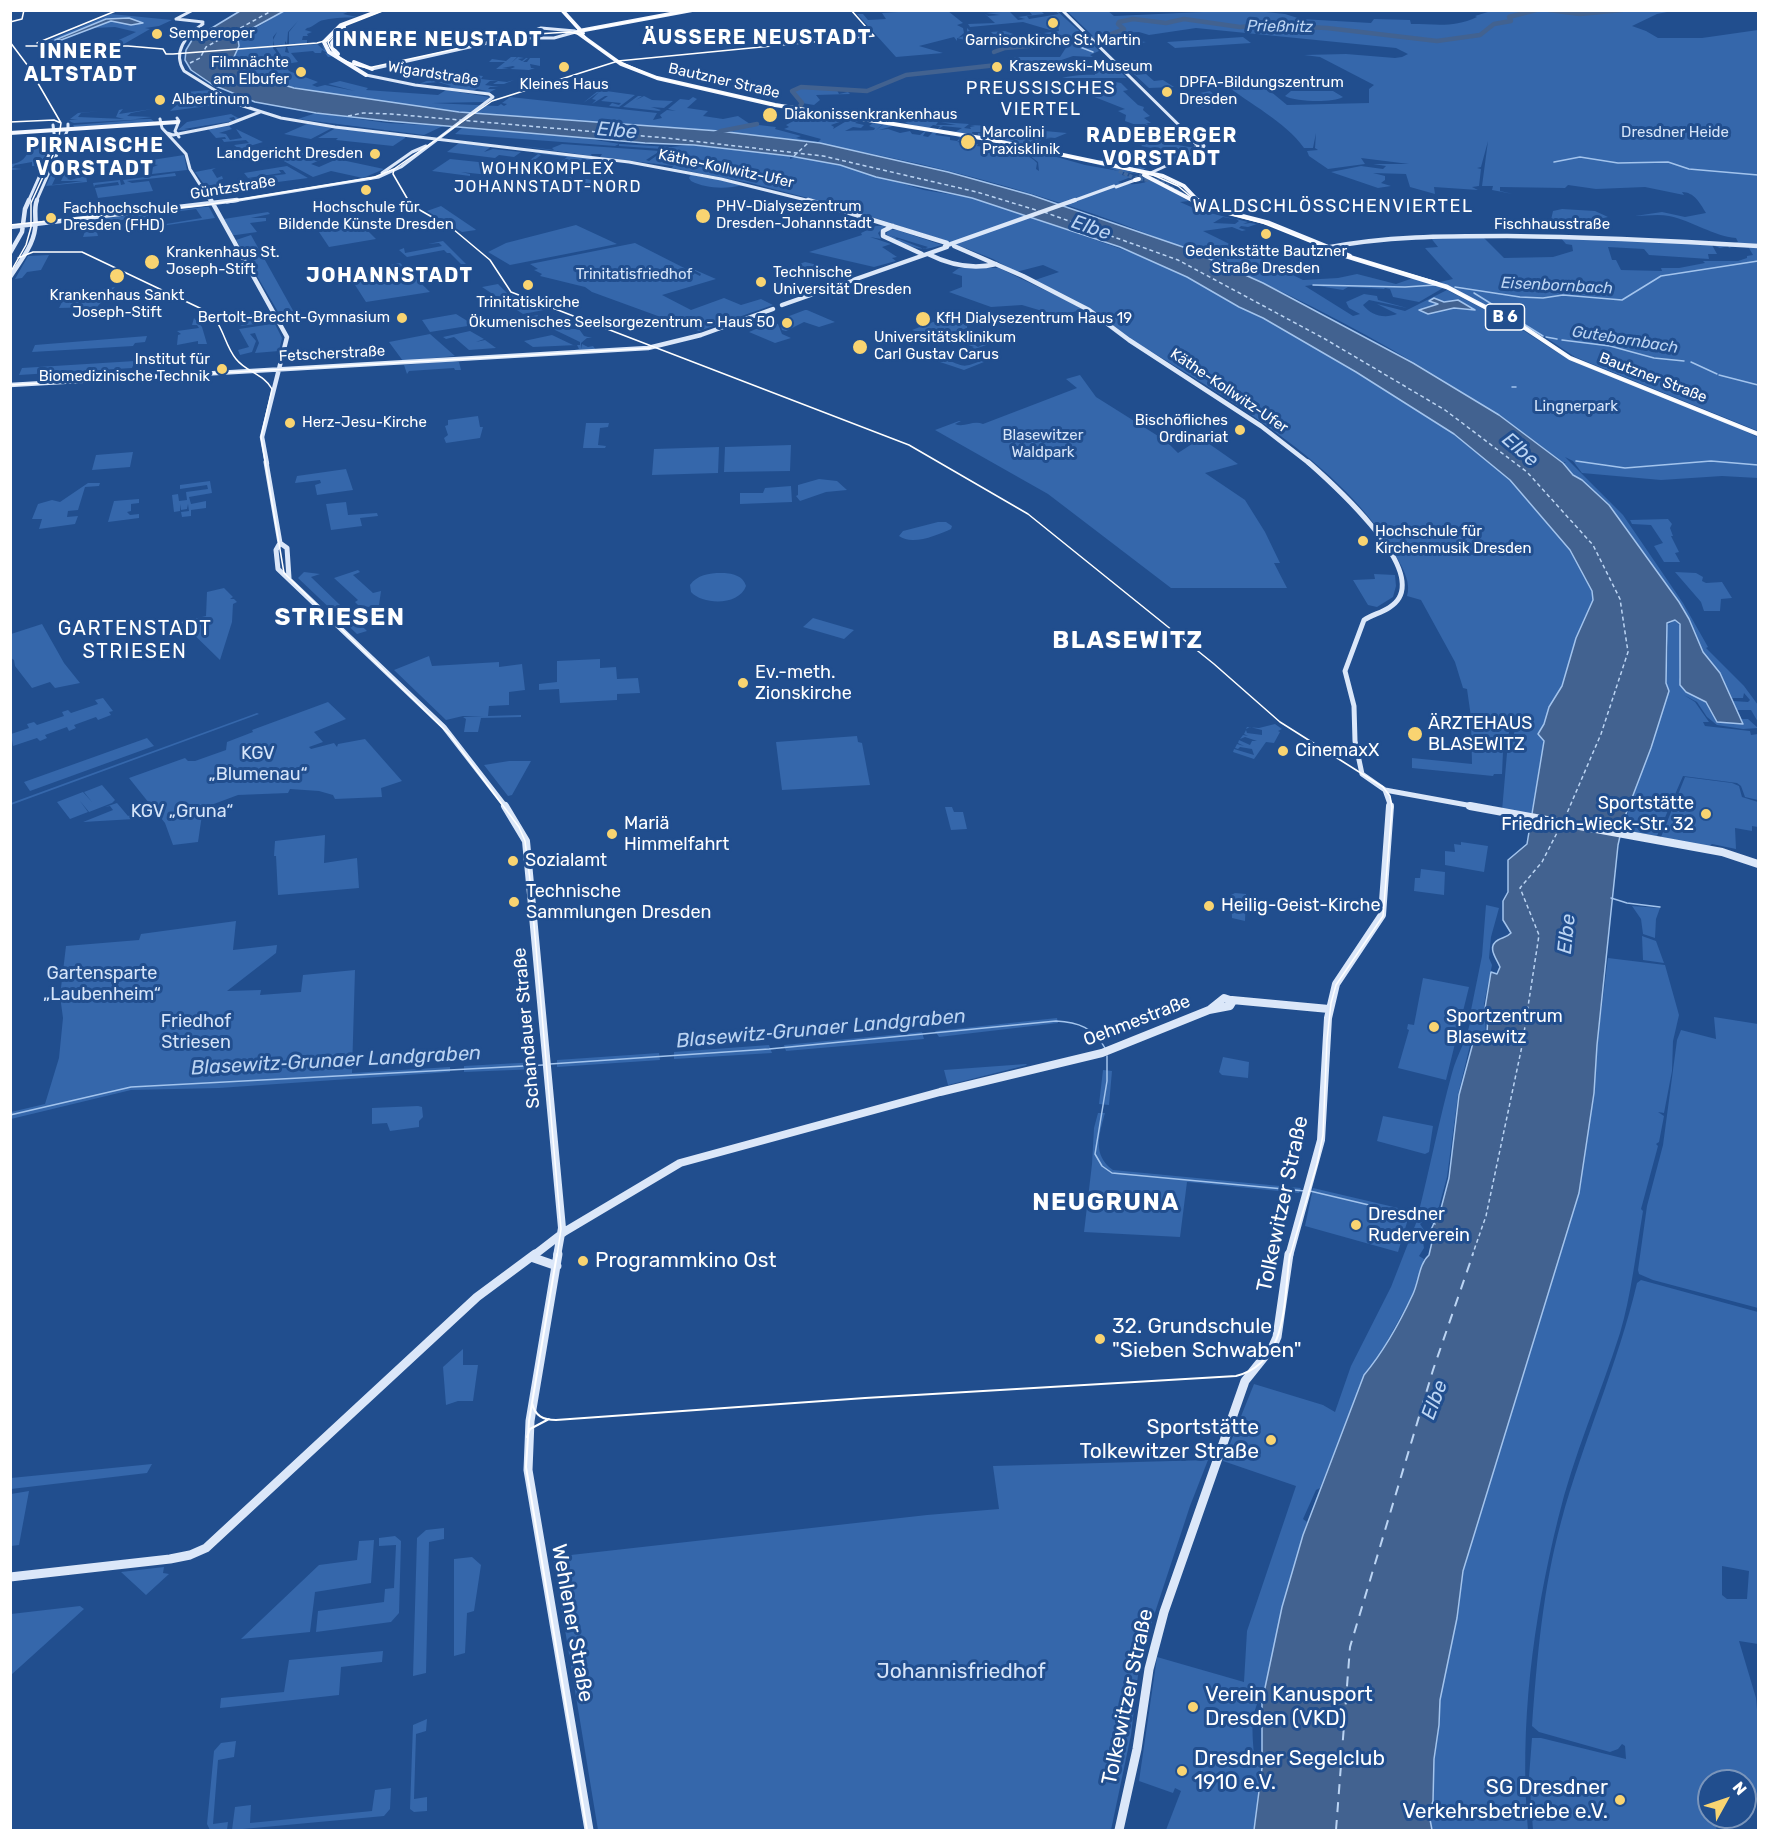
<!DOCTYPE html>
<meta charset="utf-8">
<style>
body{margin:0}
#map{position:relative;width:1769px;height:1841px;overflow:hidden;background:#214e8e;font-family:Rubik,sans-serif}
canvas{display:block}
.frame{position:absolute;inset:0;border:12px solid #fff;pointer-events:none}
.north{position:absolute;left:1697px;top:1769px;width:60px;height:60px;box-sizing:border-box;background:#214e8e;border:2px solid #7a95bb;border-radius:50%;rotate:50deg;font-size:16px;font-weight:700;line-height:24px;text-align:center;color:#fff}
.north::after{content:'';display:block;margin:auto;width:21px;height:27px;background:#f9d471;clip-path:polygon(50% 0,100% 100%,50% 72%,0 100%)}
</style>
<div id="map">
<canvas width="1769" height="1841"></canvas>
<div class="frame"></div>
<div class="north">N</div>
</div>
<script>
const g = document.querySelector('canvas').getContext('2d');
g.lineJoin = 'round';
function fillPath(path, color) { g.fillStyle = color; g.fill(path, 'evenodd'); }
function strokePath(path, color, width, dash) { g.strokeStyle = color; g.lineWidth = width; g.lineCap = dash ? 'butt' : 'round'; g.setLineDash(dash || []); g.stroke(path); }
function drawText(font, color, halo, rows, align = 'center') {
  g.font = font + ' Rubik,sans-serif'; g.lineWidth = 6; g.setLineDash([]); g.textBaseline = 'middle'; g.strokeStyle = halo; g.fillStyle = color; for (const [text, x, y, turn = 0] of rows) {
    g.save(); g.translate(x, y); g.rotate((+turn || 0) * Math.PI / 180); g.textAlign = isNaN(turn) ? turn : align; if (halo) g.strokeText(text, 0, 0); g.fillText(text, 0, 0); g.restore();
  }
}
const green = new Path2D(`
 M1247,10L1285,14L1301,19L1371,23L1374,19L1410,20L1411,24C1437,24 1453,28 1477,17L1475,16L1491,11L1677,10L1657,14L1632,26L1646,31L1658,38H1702L1758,30V244L1734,243L1738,242L1736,238C1713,236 1693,221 1669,216C1658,214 1646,216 1635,216L1662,212L1685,217L1706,213C1700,203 1694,192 1682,192L1684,195L1645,187L1596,189L1568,185L1565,188L1500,187V191L1513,194L1492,190L1493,186H1482L1488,141L1481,167L1477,168L1481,169L1479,186L1472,187L1478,190L1434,187L1435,194L1410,187L1406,174L1373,173L1385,176V180L1381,183L1391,186L1378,188L1331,172L1361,166L1383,169L1386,166L1373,164H1409L1361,158L1365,164L1328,169L1309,156L1307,151L1318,150L1315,148L1316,133L1313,148H1304C1285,121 1249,104 1225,84L1258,81L1287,105L1369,103V89L1374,85L1320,57L1304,55L1346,54L1395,58L1402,57L1408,54L1396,48L1196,28L1149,35L1139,32L1120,33L1137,41L1146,42L1133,45L1093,44L1099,51L1090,55L1093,57L1073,56L1050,64H1039L1016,69L1012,66L1022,64L1014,57H1060L1069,43L1022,48L1016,46L1025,40L1000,41L991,32L1005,31L1027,39L1037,38L1033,33H1040C1043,37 1054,38 1058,36L1043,33L1059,31L1058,26L1056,27L1058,29L1050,30L1023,22L970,27L968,24L995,23L984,13L988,16L1000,15L986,13L1017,11L1010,12L1018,20L1025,19L1018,17L1032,15L1029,11H1047L1042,12L1044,14L1027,16L1029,19L1059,14L1055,11H1057L1086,37L1093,36L1067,11H1108L1114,16Z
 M284,11H350L343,14L357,17C346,18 337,17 324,20C317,21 314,27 307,28L305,30L312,32L307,34L308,36H303L302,40H307V44L289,45V32L298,21L288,32L287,44L285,41V45H274L273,40L277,32L273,37V48L289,71L318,82L312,85L317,87L325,85L355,91L328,84L340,81L368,88L366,90L438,95L446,90L489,97L485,102L432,103L498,106L501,104L504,106L507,104L502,103L510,97L657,113L653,120L662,118L660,115L667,110L676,111L668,109L680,99L689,100L693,97L697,99L687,108L708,111L703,116L723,119L738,116L750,124L776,127L775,129L801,136L796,138L818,142L821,139L784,129L789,127L786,125L799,118L807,119L801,117L808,113L817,114L814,116L817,118L820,114L827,116L824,118C832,119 839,118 848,119L831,125L834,127L833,129L850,119L858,121L855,123L864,125L861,128L853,127L845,131C857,130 864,131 874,130L875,128L869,126L873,123L883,124L875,131L884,124L893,126L879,130L888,129L900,133L910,131L912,134L920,135L925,131L931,132L926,131L923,136L928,137L933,132L937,133L935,135L950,137V140L957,141L960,138L957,136L968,137L957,142L978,144L977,146L994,149L1000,144L1006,145L1003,147L1011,149L1009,150L1016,146L1030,149L1024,152H1011C1020,154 1029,154 1037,163L1036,169L1039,171L1038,162L1026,153L1032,150L1085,165L1119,171L1085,161L1135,172L1139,173L1121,169L1139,174L1123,172L1122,175L1131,177L1118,182C1127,185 1140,185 1148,181L1143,178L1147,177L1189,201L1180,202L1198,210L1195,204L1204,210H1198L1205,214L1210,213L1234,219L1223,217L1213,223L1235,224L1239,221L1236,219L1248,222L1243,224L1250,223L1257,224L1248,227L1241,226L1239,228L1246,230L1242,231L1232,227L1203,231L1303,280L1338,278L1357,274L1396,284L1416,277L1443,288L1419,302L1393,297L1390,289L1385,288L1384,289L1348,287L1343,290L1312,285L1305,286L1353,316L1360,314L1349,308L1346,302L1364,294L1377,296L1378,300L1407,308L1369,300L1363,305C1371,315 1383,319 1397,314L1377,304L1405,311L1447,290L1518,327L1569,360L1709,415L1758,437V478L1722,476L1661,480L1582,473L1573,461L1565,457L1623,515L1683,603L1708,647L1706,648L1744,686L1758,705V722L1751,710H1737L1733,701L1748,702L1750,700L1744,693L1743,698H1732L1720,673L1703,652L1689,619L1627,529L1609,506L1582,480L1573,475L1564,463L1566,462H1563C1317,277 997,151 689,129C619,124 268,106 236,64C230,56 239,48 238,39Z
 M898,11H948L963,23L957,25L963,28L964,33L958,38L967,35V28L973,34L969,35L971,38L965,40L957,38V41L954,37L919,46L943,53L896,57L857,14H863L868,20L886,19L882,13L898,12Z
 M111,14L172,20L159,26L145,28L150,29L124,44L108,45L136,32L115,27L93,28L62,40L63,41L58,43L64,47L45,42Z
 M1243,37L1251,43L1175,48L1167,42Z
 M317,44L324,50L322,45L334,56L328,57L325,53L331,55L322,50L321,53H315L313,51L291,53L298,62L286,64L276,48L286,47L285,52L289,53L287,47Z
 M511,57H517L511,63L518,57L524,58L518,59L522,61L526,58H528L523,62H527L530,58H540V66L530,64L531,68H535L529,70L510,69L515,67L513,66L502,68L509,69H496L505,62H489L492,59L506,61Z
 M1137,60L1144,65L1130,63L1126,64L1136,75L1146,74L1154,81L1163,80L1174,87L1149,88L1121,62Z
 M1110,62L1127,78H1062C1068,76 1088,74 1095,75L1094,72L1099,70L1088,67Z
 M473,75L483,76L481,79L507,82L514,80L504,84H493L498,81H490L485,85L499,87H490L488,89H496L488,93L477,91H487L477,89L473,91L448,88L451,86L438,82L419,84L439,76L456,77H437L457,80L454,83L455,84L464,78L458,77L465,78L459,83L463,84Z
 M1115,82L1121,83L1128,90L1123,91L1138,105L1144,107L1143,110L1150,116L1144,118L1151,123H1145L1166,129H1178L1187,140L1142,136L1150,130L1125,121L1126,115L1118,111L1125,109L1092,96C1101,94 1106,96 1115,94L1098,84Z
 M801,87L837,90L839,94L848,92L850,94L816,95L820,100L814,105L802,103L793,91Z
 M210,90L230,103L170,111L181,101H174L186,92Z
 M599,90L635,95L619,107L609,106L612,103L619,105L621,103L601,101L608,96H605L592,104L596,100L592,99L599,92L583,103Z
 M1210,91L1225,104L1197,107L1185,96Z
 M1291,91H1333L1343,97C1333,103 1296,102 1285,96Z
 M638,96H642L636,100L644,96L652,100L673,101L664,108L651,107L661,110L659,111L623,107Z
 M123,109L119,114L152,109L131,113L127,116L152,117L136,119H151L156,123L75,128L73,125L149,119L74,123L71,122L69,120H78L70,119L78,113L100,111L81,113L78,117L124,119L116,117L119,110Z
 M316,113L387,123L443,126L424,135L298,119Z
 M231,114L240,119L236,121L234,117L229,118L233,121L184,129L189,130H178L187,122Z
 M909,120L938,122L936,125H956L940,122L969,124L964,128L971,129L970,127L975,126L970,125L992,126L984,132H972L973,135H978V133L983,134L979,136L955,132L962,128L943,126L937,130L940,126L933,125L928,129L905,123Z
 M307,124H308L332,128L311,139L284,134Z
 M229,126L232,129L219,133L226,134L230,140L242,138L236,129L263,142L243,148L253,158L237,160L230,151L240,150L234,145L249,143L246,140L224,142L222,139H226L225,137L216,138L208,129Z
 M996,127H1004L1000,131L1005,132L1011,128L1067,133L1055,138L1045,137L1051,138L1043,139L1038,142H1028L1023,145L996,139L1004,138L1003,136L994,139L984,137Z
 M336,128L405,137V138L393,146L336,140L338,138H318Z
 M462,128L577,137L620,144L671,147L689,145L790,156V159L796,157L840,165L924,190L978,199L1144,257L1187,277L1239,307L1263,318L1356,372L1454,434L1511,480L1570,550L1592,591L1593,600L1576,638L1562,686L1549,707L1544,724L1539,733L1544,741L1531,817L1502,811L1507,753L1518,722L1471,717L1467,689L1463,688L1455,662L1421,600L1407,596C1411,584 1404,570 1397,558C1345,464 1222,395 1132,340C1119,331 1109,320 1095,312C1076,300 1055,290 1035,280L1059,272L1043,265L1016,272L993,259L950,242L831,204L750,183L672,168L673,166L600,157L602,154H591L592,156L514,145L554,150L552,148L562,144L660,151L646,160L649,161L662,152L677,150L619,146V144L615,146L455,134Z
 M1149,140L1195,148L1174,160L1165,158L1173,152L1141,146Z
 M42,143L50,145L40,166H32V162L15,165L12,168L22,169L11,170V164C22,163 26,158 30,147L41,146Z
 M459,143L492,146L484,152L493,149L521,152L514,157L499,155L495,158L447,152Z
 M295,151L336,159L320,160L311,164L319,167L337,159L384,169L363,178L331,171L313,177L280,159Z
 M536,152L595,159L588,160L573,169L522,161L530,160L538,154L541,155L533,161L558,164L567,157L534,153Z
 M1113,153L1121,155L1126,153L1124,155L1132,157L1124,156L1122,158L1133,160L1142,155L1150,156H1143V158L1163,161L1151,163L1160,166L1150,165L1143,170L1131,168L1133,165L1129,167L1123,166L1131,164H1112L1122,159L1116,161L1105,158L1103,160L1114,161L1111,163L1099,161L1107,157L1118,159L1109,155Z
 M184,155L187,170L152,174L153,167L158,165L152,164V160Z
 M84,156L64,159L52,185L83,181H61L70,162L78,160L71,165L78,166L71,170L73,172L70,174L72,175L67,179L71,180L84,176L79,169L83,167L80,165L84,162L87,182L46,186L58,160Z
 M450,159L507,165L500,166L489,175L461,172L470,174V176L432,171Z
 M287,166L308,178L255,185L248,179L286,174L283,170H279L281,173L248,178L244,173Z
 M216,168L212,170L217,178L222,176L223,179L218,180L227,191L211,194L195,172Z
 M175,173L176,176L127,181L132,183L149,181L153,191L98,198L95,188L119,185L118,182L95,185L94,187L93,183L120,180L121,185L125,184L123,180Z
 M691,174L744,185C726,189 707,189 691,181L689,178Z
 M569,177L581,181L580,178L624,186L610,185L601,190L574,189L581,181L572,189L564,188L576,181L566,179Z
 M441,206L475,229L476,230L462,232L427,211Z
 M204,207H209L215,218L161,226L160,225L202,218L196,209L151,215V217L102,222V224L95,225L98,236L83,237L89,220Z
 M1562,209L1595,211L1608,217L1595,220L1610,224L1611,229L1551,220L1553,211Z
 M268,212L270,214L251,218H266V221L250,223L257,232L236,235H233L224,219Z
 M361,224L376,239L329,247L319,232Z
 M576,225L617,244L510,265L488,252L506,243Z
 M876,226H885L878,233L881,239L870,237L891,244L882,247L897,257L892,258L896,261L874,267L809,252L862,235L861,233Z
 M889,230H897L942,245C921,252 915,248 895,240L899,239L924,249L928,247L889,235L897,238L893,240L886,234Z
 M251,235L295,314L281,317L236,240Z
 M1430,237H1483L1504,258L1553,257L1573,251L1572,245L1566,244L1560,237H1602L1734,246L1729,248L1728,246L1720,248L1712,245L1717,254H1708L1709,259L1649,255L1644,249L1608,247L1612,260H1616L1621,270L1662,271L1661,268H1679L1705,263L1703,261H1738L1747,258V256L1753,255L1749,248L1735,245L1758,246V431L1575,357L1536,331L1440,282L1453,279L1425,248L1438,247Z
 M443,241L468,266L464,267L450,253H447L444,250L407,257L399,250L404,248L405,253L442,246L439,243L428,244Z
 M635,243L700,276L701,274L686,266L716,279L662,295L691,310L724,298L741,305L761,299L773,305L699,331L592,292L585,287L540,276L542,274L534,270L538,269L530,264Z
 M49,255L41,270L27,272L22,278L15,279L28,256Z
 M805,262L839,270L808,280L805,279L810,277L788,268Z
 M400,263L430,292L366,302L348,274Z
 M959,268H999L1084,309L1052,318L1049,313L1022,305L991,307L949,292L962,287V276L952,273Z
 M498,284L508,294L549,309L523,314L482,287Z
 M115,287L97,307L59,308L65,296Z
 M805,310H807L835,322L819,327L804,322L786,331L782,330L781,326L789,328L787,326L793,324L784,318Z
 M270,314L282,338L279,351L255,353L259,343L255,333L250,334L256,341L252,352L240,355L238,350L249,347L239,329L272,324L271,322L240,326L244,324V318Z
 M456,314L474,325L430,332L422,320Z
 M538,315L537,317L548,322L553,320L558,323L554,325L566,329H579L584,336L592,338H587L581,343V349L582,344L588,347L593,346L596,350L569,351L579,349L577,345L533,347L524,341L552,335L573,345H580V342L528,317Z
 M194,318L202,327L207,344H198V341L177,345L178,335L181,334L177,331L199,328L197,325H192Z
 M772,322L778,324L782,334L791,338L775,343L749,332Z
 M933,322L949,325L958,322L967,325V328L936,339L912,330Z
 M470,331L484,339L476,342L485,340L496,348L469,350L454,337L446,339L443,337Z
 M430,334L455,356L403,361L389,342Z
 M990,334L1000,337L995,342L1015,335L946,359C966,368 963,367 981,361L984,362L964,370L931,359L934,357L937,360L954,356H949L962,349L966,351L974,347L966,344L970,342L978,347L991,341L983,337Z
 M147,336L145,342L135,343L133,346L32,352L35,345Z
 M135,361L132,368L19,375L22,368Z
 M451,361L459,362L461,370H455L454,368L409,371L407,374L404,365Z
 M1080,375L1096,397L1166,441L1178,453L1192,444L1205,441L1238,464L1205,473L1245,500L1265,532L1280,563H1274L1287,588H1171L1048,494L935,430L959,421H961L955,424C964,428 973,420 983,424L1077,388L1066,379Z
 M478,416L480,427H483L480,438L446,443L444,438L448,435L445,426L448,425V420Z
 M586,423H609L608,427L600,428L598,445L606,446L605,448H583Z
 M791,445L790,471L724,472L725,447Z
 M719,447L718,473L652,475L654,449Z
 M133,452L130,467L92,470L96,455Z
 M346,469L353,490L317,495L315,485L321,483L320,480L295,483L297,476Z
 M819,479L837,481L847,490L826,492L800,501L796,496L798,495V485Z
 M210,481L212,493L189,497L191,504L206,501V508L191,510V516L182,517L181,512L189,511L188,504L187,509L181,510L180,504V511L174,512L172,495L178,494L179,501L187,500L186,492L208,489L207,485L180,489V485Z
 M88,483H100L99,486L85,487L78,510L68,511L67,517L78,516L75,524L39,529L42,519H32L38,504L52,500L60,502Z
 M791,486L792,502L740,504V493H763L765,488Z
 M139,499V503L131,504V511L127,512L130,515L139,514V518L108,522L114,501Z
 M346,502L348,515L377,513L378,516L360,518L362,526L331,530L326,504Z
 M1668,519L1672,524L1670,528L1673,536H1671L1679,552L1675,553L1680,562H1664L1654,546L1663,543L1651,525L1632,524L1630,520Z
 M938,522H946L952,526L951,529C938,535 912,546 899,536L903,531Z
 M358,570L360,572L353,575L373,593L381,591L379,605L370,607L359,606L355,602L358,600L334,578Z
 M304,572L320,574L311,577L367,631L357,634L298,578Z
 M1675,572L1696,573L1703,577L1702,581L1706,583L1722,582L1732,598L1721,599L1720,611H1704L1701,602Z
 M721,573C731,573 743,575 746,586C739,606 703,605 691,592L690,585C697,575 709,573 721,573Z
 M1374,574L1395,575L1396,586L1393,597L1377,607L1368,605L1353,580L1375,579Z
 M224,588L233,597L230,599H234L237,602L233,604L232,622L220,660L181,622L206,616L207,592Z
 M813,618L854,630L844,639L803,627Z
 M1675,620L1681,627L1679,678L1706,702L1717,722L1743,724L1741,719H1748L1758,728L1743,729L1717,725L1707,717L1697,702L1684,695L1695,702L1709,722H1703L1705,726L1750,731L1751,735L1758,734V800L1745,797L1741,786L1737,783L1683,776L1657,836L1622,830L1669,691L1666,683L1668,647L1666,626Z
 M42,624L64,663L80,683L55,688L50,682L32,688L15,666L14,660L11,658V634Z
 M429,656L432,666L499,662V667L522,664L525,690L509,692V705L489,706L488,716L521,715V717L481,718L478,732H464L466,719L463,717L483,716H463L446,720L394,670Z
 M600,659V668L616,667L617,679L638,678L640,693L617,694V700L560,703L559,689L539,690V684L557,682V661Z
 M103,698L113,711L109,712L111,715L98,720L96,717L74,725L76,728L69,731L67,727L45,735L47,738L40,741L37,738L13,746L11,734L29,728L27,724L34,722L37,725L64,716L62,712L68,710L71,713L98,704L95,700Z
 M328,702L346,719L314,732L323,742L309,747L311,749L334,743L337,747L338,744L365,739L402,781L381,788L382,797L335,799L333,795L319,791L290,789L288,793L238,795L203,808L198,842L173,845L165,823L129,778L185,758L188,761H195L226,750L227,742L253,732L252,730Z
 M257,713L259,714L11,805V803Z
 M1471,719L1512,723L1503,752L1502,774H1494L1493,776L1412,768V758L1472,764Z
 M1275,724L1282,729L1278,731L1280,732L1274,743L1266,742L1254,759L1233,752L1234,749L1254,755L1252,749L1240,747L1238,749L1235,748L1237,744L1244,746L1238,743L1239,740L1250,745L1252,741H1257L1245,737L1240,739L1243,735L1248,736L1244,734L1246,730L1247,733L1262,735V730L1250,727L1246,729L1247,727L1259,728Z
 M857,736L858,742L862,743L870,785L782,790L776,742Z
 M147,738L154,746L30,791L24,782Z
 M509,761H531L512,795L508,796L484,765Z
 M1685,777L1732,783L1739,786L1742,797L1758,802V827L1752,826V831L1735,828L1736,849L1712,844L1708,847L1661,837Z
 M102,785L115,800L112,803L89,812L80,801L88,812L70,819L57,802L83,792L92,802L84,792Z
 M117,803L128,816L141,811L142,813L134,819L83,822L113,810L110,806L105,807Z
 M945,807H952L954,812H963L967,829L951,830Z
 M325,835L324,863L357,858L359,888L278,895L276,856H274L275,841Z
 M1461,842L1488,846L1484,872L1445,865V851L1455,852L1454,844L1461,845Z
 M1421,869L1445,872L1444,895L1414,891L1415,878H1420Z
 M1235,893L1246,894L1245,921L1232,918L1231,895Z
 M1486,905L1499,908L1491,937L1489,958L1492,965L1484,1004V1014L1471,1010L1482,956Z
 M1632,906L1660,908L1656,919L1655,938L1643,934L1641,919Z
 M236,921L233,950L277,945L276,953L227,991L261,990L260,995L301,992L303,975L355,970L352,1073L450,1067V1072L219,1088L131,1090L11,1119V1112L45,1104L59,1058L63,1018L60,996L66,946L139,940L141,934Z
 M1642,936L1656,941L1664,963L1643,960Z
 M1608,958L1665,965L1679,1015L1673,1041L1672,1071L1664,1113L1658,1112L1664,1116L1659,1142L1656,1144L1658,1146L1641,1209L1643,1211C1636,1252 1631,1296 1620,1333C1600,1396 1573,1456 1558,1519C1533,1620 1519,1727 1528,1830H1432L1429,1814L1433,1801L1434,1759L1439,1725L1440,1700L1457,1618L1463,1571L1579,1193L1594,1093L1597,1045Z
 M1423,978L1469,987L1446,1080L1398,1068L1409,1030L1407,1029L1408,1024L1414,1025Z
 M1471,1017L1485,1019L1486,1034L1472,1037L1458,1095L1447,1177L1435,1221L1418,1215C1430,1168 1439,1120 1452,1073C1457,1054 1469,1036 1471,1017Z
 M1714,1017L1758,1024V1308L1653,1280L1639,1274L1638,1270L1647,1206L1663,1145L1677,1040L1681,1030L1716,1039Z
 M1057,1018L1058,1023L939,1037L935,1031Z
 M922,1032L924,1039L786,1051L784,1045Z
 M769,1045L772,1053L674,1059V1052Z
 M659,1053L660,1060L557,1067V1060Z
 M1223,1057L1249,1062L1248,1078L1222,1075L1219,1072Z
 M537,1062L538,1069L464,1072V1066Z
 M1026,1064L1027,1065L948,1085L944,1070Z
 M1103,1070L1112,1071L1109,1105L1099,1104Z
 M418,1106L422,1107L423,1117L419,1121V1127L390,1131L387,1123L372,1124V1108Z
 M1098,1113H1105C1099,1135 1092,1155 1113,1170L1301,1188L1299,1193L1187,1182L1180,1237L1084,1232L1092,1164L1094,1128Z
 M1383,1116L1433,1126L1429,1152L1425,1154L1377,1141Z
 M1313,1188L1415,1212L1412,1219H1408L1398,1252L1305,1226Z
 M1418,1218L1423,1221L1420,1224L1424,1230L1422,1235L1424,1248L1419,1256L1424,1259L1414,1292L1378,1358L1364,1375L1320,1488L1316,1490L1303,1519L1307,1522L1282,1607L1262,1702L1257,1704C1250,1721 1253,1738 1254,1756L1262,1758V1768L1254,1830H1166L1181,1791L1175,1788L1173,1793L1139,1781L1157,1657L1244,1682L1247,1631L1296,1486L1223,1461L1254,1384L1323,1405L1335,1412L1351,1366L1391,1287Z
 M1641,1280L1758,1312V1644L1739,1641L1756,1698L1758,1721V1796L1745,1793V1781H1709V1817H1719L1716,1830H1533L1529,1777L1532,1738H1541L1626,1759L1625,1746L1622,1744L1618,1749L1610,1752L1539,1732L1532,1726C1537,1658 1543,1588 1561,1522C1583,1441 1618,1364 1637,1283ZM1722,1566L1749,1571L1747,1599H1727L1722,1595Z
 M463,1349V1365H478L473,1401H458L446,1405L443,1367Z
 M1208,1460L1190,1506L1140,1658L1131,1735L1111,1830H598L553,1557L927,1515L999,1509L993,1466Z
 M152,1464L147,1473L11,1489V1478Z
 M29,1491L19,1545L11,1546V1494Z
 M444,1528V1539L429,1542L426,1673L413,1676L417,1538L426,1530Z
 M395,1536L401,1541L399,1613L391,1622L316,1632L318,1611L384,1602L385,1589L394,1588L396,1545L379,1546V1538Z
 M374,1540L371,1583L315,1592L310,1632L241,1639L319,1565L357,1560L359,1541Z
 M472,1557L481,1565L474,1611L467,1613L465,1653L454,1656V1559Z
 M164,1567L163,1573L169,1574L146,1595L121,1572Z
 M80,1606L84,1609L11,1675V1614Z
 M383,1651L382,1662L341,1667L339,1695L220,1708L221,1698L284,1692L289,1660Z
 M427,1719L426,1731L416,1734L414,1799L427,1797V1811L414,1812L410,1809L413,1725Z
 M236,1741L234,1757L218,1760L213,1824L228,1822L227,1830H210L207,1824L214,1751L221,1743Z
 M391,1788L390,1809L384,1816L232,1830L235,1807L251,1805L250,1823L372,1811L375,1790Z`);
const water = new Path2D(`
 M240,11H284L242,34L238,39L239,46L233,59C243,77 262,79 281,82H274L294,88L459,112L719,131L820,143L948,172L1031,195L1183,247L1263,283L1413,363L1499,415L1563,463L1573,475L1582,480L1609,505L1679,602L1689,619L1703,652L1720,673L1743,724L1717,722L1706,702L1686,692L1680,685V624L1675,620L1667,623L1666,683L1669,691L1651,748L1624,819L1618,845L1597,1045L1594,1093L1579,1193L1463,1571L1457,1618L1440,1700L1439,1725L1434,1759L1433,1801L1429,1814L1432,1830H1254L1262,1768V1702L1282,1607L1303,1535L1364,1375C1384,1351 1400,1322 1413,1294C1419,1281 1419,1264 1429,1255L1432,1242L1429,1234L1435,1221L1438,1220L1449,1178L1459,1095L1474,1039L1487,1033L1488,1015L1484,1014L1491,972L1497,974L1500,967C1497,959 1486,947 1498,940C1503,937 1506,938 1511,933L1503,920V901L1508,892V860L1527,844L1544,741L1538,734L1544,724L1549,707L1562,686L1576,638L1593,600L1592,591L1570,550L1510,480L1454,434L1356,372L1263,318L1239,307L1187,277L1120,247L972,198L876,177L840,165L790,156L694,145L645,143L388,121L316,113L255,102L213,85L191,70L185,60L186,50L192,40Z
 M129,18L143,23L131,25L111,21L61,40H55L106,19Z
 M1434,298L1444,302L1458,300L1475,310L1454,308L1428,314L1419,310L1438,304L1429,301Z`);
const stream = new Path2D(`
 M243,34L248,37
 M786,34L790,37
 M1067,42L1093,52
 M236,63L254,65
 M1554,162L1580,157L1618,163L1668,162L1689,169L1758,175
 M1313,285L1405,287L1435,285
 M1455,287L1520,297L1543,298L1563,295L1622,300L1661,276L1758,261
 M1474,293L1543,336
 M1546,337L1557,339
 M1562,340L1610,346L1654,358L1684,361
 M1691,362L1717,374
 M1719,375L1758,385
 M1512,387H1516
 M1576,461L1625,468L1711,461L1758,465
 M1611,898L1627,903L1660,907
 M1107,1056V1081L1095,1154L1102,1166L1112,1173L1305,1191
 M550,1064L769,1049L1056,1021C1078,1022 1094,1028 1105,1048
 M10,1115L131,1087L543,1065
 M1310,1191L1428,1219L1435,1224`);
const river = new Path2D(`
 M1549,10L1580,14L1622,10
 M994,52L1005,48L1096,40L1124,29L1118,24L1119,22L1133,19L1166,23L1184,19L1240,27L1253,26L1267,30L1295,31L1305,27L1327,28L1437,41L1480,35L1494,24L1511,21L1509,17L1536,10
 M799,108L802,103L792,91L801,87L867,91L906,75L997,65
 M710,136L721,131L757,124`);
const ferryFar1 = new Path2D(`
 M190,63L200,58L206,47L273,10
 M348,116L363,113L391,114L666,138L823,156L977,192L1039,211
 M794,156L808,143
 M1044,212L1178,260L1325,339L1445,410L1527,472L1593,545L1620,599L1628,652L1601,734L1564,820
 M1472,1256L1486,1216L1522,1046L1539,935L1520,888L1542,862L1560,827`);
const ferry = new Path2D(`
 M1336,1830L1350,1647L1433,1370L1473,1254`);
const secondaryTunnel = new Path2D(`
 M1176,160L1195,148L1196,144L1190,136
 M1135,178L1149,172`);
const primaryTunnelFar1 = new Path2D(`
 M1119,171L1132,177
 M1139,179L1160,181L1195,202`);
const primaryTunnel = new Path2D(`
 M1192,200L1212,211`);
const secondaryFar4 = new Path2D(`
 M1062,10L1190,136
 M176,19L203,22
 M176,19L193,10
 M201,22L203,24C186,35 172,52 184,71L237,104L281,118L335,127L629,162L721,179L814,202
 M523,35L541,28L575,31
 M517,38H554L579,31
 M372,69L523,35
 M177,118L179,121L175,131L179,137
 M160,119L162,128L186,154L190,169L211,202
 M167,133L173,135L229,124L260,112
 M1186,134L1198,146L1195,152
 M382,173L412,152L426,146
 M1146,175L1201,150L1204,146L1190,130
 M1116,187L1138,179
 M28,202L55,141L53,125
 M36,202L68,129V124
 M227,202L379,177L401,167L493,97L489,94L415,85L366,75`);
const secondaryFar3 = new Path2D(`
 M211,200L287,337L262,437L267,464
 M808,200L947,243
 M893,226L883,231V236L922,254
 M10,227L237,200
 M954,246L1023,276L1089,310L1129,340L1261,426L1310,464
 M1325,248C1385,236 1446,236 1507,236C1591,237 1674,241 1758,246
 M10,253L22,232L25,209L29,200
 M928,254C950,265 972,270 996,264
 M10,277C19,263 33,246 35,229C37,219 33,210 37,200
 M782,305L947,247
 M10,385L648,348L701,335L773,309`);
const secondaryFar2 = new Path2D(`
 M266,462L280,543L276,550L278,569L444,727L506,807
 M1308,462C1333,484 1420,562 1399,598C1392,610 1375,613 1364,620L1345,671L1354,706L1355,741L1362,774L1385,790L1391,807
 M280,543L287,548L289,578
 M1385,790L1478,807`);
const secondaryFar1 = new Path2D(`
 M505,806L526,841L562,1228L557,1256
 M1470,806L1722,852L1758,864
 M1224,998L1233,1001L1230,1006L1209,1010Z
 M1232,1000L1329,1009
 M533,1256L564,1232L680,1163L940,1092L1102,1053L1209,1010
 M1289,1256L1321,1140L1328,1018L1336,984L1382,915L1390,806`);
const secondary = new Path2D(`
 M558,1254L530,1421L528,1470L589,1830
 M531,1257L557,1266
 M10,1577L170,1559L190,1555L206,1548L477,1297L535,1254
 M1119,1830L1137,1749L1149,1669L1164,1612L1245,1381L1273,1346L1277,1337L1289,1254`);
const primaryFar1 = new Path2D(`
 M562,10L583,33
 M579,31L578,33L621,64L657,78L775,105L987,139L1163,176L1184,186L1199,202
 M579,31L692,10
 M338,54L333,49L332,43L344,27
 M354,62L372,69
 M366,75L329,52L324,42L341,25L381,10
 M10,133L178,122
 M1144,175L1194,201
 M1135,180L1139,179`);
const primary = new Path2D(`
 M1197,200L1210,208L1269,223L1350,256
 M1346,256L1447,287L1525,328L1570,358L1758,434`);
const tramFar1 = new Path2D(`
 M385,10L344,26L328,42C333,59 352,65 368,68L520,35L569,32L583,35
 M561,10L589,41L618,61L657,78L786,107L987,139L1153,175L1178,186L1197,202L1210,209L1263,223L1340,254L1436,282L1525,328L1569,358L1758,434
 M10,22L22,19L24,10
 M574,32L693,10
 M10,42L28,66L61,123L58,144L31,203V227L26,245L10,273
 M37,43L118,10
 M26,46H128L163,49L166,54H173L317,43L328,40
 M10,122L54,120L61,123
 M394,169L393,174L411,205L453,229L490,260L511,292L909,445L1028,514L1214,664L1280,722L1383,787L1390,796L1392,807L1383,916L1336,985L1331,1003L1327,1040L1323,1135L1317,1164L1290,1256
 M370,179L394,169L492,101L618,61L874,36L851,10
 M10,225L206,205L376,177
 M18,258L33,252H82L206,311C224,323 223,343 236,359C246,372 264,374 272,389L261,437L284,573L450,735L519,827L525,841L530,880L561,1229L557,1256
 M10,385L651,348`);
const tram = new Path2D(`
 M557,1254L529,1421L526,1467L587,1830
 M532,1403C535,1416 543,1420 556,1420L865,1398L1236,1376C1290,1362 1283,1298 1290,1254
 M527,1437L530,1429L549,1419`);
const rail = new Path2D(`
 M107,76L121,71`);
const secondaryBridgeFar1 = new Path2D(`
 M1070,202L1114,186`);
const secondaryBridge = new Path2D(`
 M945,246L1075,200`);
const markers = [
 [1053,23,6,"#f9d471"],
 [157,34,6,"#f9d471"],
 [564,67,6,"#f9d471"],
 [997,67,6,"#f9d471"],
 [301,72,6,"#f9d471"],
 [1167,92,6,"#f9d471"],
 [160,100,6,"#f9d471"],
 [770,115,8,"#f9d471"],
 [968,142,8,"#f9d471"],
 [375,154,6,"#f9d471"],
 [366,190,6,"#f9d471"],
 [703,216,8,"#f9d471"],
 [51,218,6,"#f9d471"],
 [1266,234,6,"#f9d471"],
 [152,262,8,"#f9d471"],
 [117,276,8,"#f9d471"],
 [761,282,6,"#f9d471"],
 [528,285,6,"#f9d471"],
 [402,318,6,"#f9d471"],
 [923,319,8,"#f9d471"],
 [787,323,6,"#f9d471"],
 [860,347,8,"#f9d471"],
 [222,369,6,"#f9d471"],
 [290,423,6,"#f9d471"],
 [1240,430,6,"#f9d471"],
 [1363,541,6,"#f9d471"],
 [743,683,6,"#f9d471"],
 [1415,734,8,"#f9d471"],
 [1283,751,6,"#f9d471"],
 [1706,814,6,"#f9d471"],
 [612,834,6,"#f9d471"],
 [513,861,6,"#f9d471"],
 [514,902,6,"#f9d471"],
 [1209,906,6,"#f9d471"],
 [1434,1027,6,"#f9d471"],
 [1356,1225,6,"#f9d471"],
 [583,1261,6,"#f9d471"],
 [1100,1339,6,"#f9d471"],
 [1271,1440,6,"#f9d471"],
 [1193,1707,6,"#f9d471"],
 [1182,1771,6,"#f9d471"],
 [1620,1800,6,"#f9d471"]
];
const farPoinames = [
 ["Semperoper",169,34],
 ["Garnisonkirche St. Martin",1053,41,"center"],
 ["Filmnächte",289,63,"right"],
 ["am Elbufer",289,80,"right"],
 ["Kraszewski-Museum",1009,67],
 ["DPFA-Bildungszentrum",1179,83],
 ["Dresden",1179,100],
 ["Kleines Haus",564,85,"center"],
 ["Albertinum",172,100],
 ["Diakonissenkrankenhaus",784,115],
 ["Marcolini",982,133],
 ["Praxisklinik",982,150],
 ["Landgericht Dresden",363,154,"right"],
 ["PHV-Dialysezentrum",716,207],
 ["Dresden-Johannstadt",716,224],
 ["Hochschule für",366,208,"center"],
 ["Bildende Künste Dresden",366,225,"center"],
 ["Fachhochschule",63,209],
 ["Dresden (FHD)",63,226],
 ["Gedenkstätte Bautzner",1266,252,"center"],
 ["Straße Dresden",1266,269,"center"],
 ["Krankenhaus St.",166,253],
 ["Joseph-Stift",166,270],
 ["Technische",773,273],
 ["Universität Dresden",773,290],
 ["Krankenhaus Sankt",117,296,"center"],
 ["Joseph-Stift",117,313,"center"],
 ["Trinitatiskirche",528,303,"center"],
 ["Bertolt-Brecht-Gymnasium",390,318,"right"],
 ["KfH Dialysezentrum Haus 19",936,319],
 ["Ökumenisches Seelsorgezentrum - Haus 50",775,323,"right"],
 ["Universitätsklinikum",874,338],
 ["Carl Gustav Carus",874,355],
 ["Institut für",210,360,"right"],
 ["Biomedizinische Technik",210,377,"right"],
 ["Bischöfliches",1228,421,"right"],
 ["Ordinariat",1228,438,"right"],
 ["Herz-Jesu-Kirche",302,423],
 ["Hochschule für",1375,532],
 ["Kirchenmusik Dresden",1375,549]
];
const farStreetnames = [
 ["Wigardstraße",433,74,9],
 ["Bautzner Straße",724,81,13],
 ["Käthe-Kollwitz-Ufer",726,169,12],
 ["Güntzstraße",233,188,-9],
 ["Fischhausstraße",1552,225],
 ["Fetscherstraße",332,354,-3],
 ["Bautzner Straße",1653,378,21],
 ["Käthe-Kollwitz-Ufer",1229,391,34]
];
const farParknames = [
 ["Dresdner Heide",1675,133],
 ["Trinitatisfriedhof",634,275],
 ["Lingnerpark",1576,407],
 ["Blasewitzer",1043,436],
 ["Waldpark",1043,453]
];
const farWaternames = [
 ["Prießnitz",1280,27,1],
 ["Eisenbornbach",1557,286,3],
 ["Gutebornbach",1625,340,9]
];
const farNeighbourhoodnames = [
 ["WOHNKOMPLEX",548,169],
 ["JOHANNSTADT-NORD",548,187]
];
const shields = [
 [1505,317,39]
];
const shieldNames = [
 ["B 6",1505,317]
];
const farQuarternames = [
 ["PREUSSISCHES",1041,89],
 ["VIERTEL",1041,110],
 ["WALDSCHLÖSSCHENVIERTEL",1333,207]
];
const poiNames = [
 ["Ev.-meth.",755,673],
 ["Zionskirche",755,694],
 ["ÄRZTEHAUS",1428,724],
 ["BLASEWITZ",1428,745],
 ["CinemaxX",1295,751],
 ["Sportstätte",1694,804,"right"],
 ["Friedrich-Wieck-Str. 32",1694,825,"right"],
 ["Mariä",624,824],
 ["Himmelfahrt",624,845],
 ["Sozialamt",525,861],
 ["Technische",526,892],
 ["Sammlungen Dresden",526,913],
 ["Heilig-Geist-Kirche",1221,906],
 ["Sportzentrum",1446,1017],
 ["Blasewitz",1446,1038],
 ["Dresdner",1368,1215],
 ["Ruderverein",1368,1236]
];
const parkNames = [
 ["KGV",258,754],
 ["„Blumenau“",258,775],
 ["KGV „Gruna“",182,812],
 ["Gartensparte",102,974],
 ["„Laubenheim“",102,995],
 ["Friedhof",196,1022],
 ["Striesen",196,1043]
];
const streetNames = [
 ["Oehmestraße",1137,1021,-21],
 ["Schandauer Straße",527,1028,-95]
];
const farDistrictnames = [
 ["ÄUSSERE NEUSTADT",757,38],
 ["INNERE NEUSTADT",439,40],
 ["INNERE",81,52],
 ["ALTSTADT",81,75],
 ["RADEBERGER",1162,136],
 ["VORSTADT",1162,159],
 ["PIRNAISCHE",95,146],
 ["VORSTADT",95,169],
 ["JOHANNSTADT",390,276]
];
const waterNames = [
 ["Elbe",617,131,5],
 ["Elbe",1091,228,19],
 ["Elbe",1520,450,41],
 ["Elbe",1567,934,-84],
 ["Blasewitz‐Grunaer Landgraben",821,1029,-5],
 ["Blasewitz‐Grunaer Landgraben",336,1061,-3],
 ["Elbe",1435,1400,-70]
];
const neighbourhoodNames = [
 ["GARTENSTADT",135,629],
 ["STRIESEN",135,652]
];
const nearStreetnames = [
 ["Tolkewitzer Straße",1283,1204,-78],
 ["Wehlener Straße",572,1623,80],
 ["Tolkewitzer Straße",1128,1697,-78]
];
const nearPoinames = [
 ["Programmkino Ost",595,1261],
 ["32. Grundschule",1112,1327],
 ["\"Sieben Schwaben\"",1112,1351],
 ["Sportstätte",1259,1428,"right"],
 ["Tolkewitzer Straße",1259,1452,"right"],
 ["Verein Kanusport",1205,1695],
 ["Dresden (VKD)",1205,1719],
 ["Dresdner Segelclub",1194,1759],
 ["1910 e.V.",1194,1783],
 ["SG Dresdner",1608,1788,"right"],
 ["Verkehrsbetriebe e.V.",1608,1812,"right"]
];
const nearParknames = [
 ["Johannisfriedhof",961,1672]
];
const districtNames = [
 ["STRIESEN",340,618],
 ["BLASEWITZ",1128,641],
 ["NEUGRUNA",1106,1203]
];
fillPath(green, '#3567ab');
fillPath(water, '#426290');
strokePath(water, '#a3c4ed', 1.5);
strokePath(stream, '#a3c4ed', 1.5);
strokePath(river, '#426290', 4.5);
strokePath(ferryFar1, '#bbd4f3', 1.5, [4, 3]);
strokePath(ferry, '#bbd4f3', 2, [10, 8]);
strokePath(secondaryTunnel, '#42699f', 3, [3, 1.5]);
strokePath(primaryTunnelFar1, '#42699f', 4, [4, 1.5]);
strokePath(primaryTunnel, '#42699f', 4.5, [4.5, 2]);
strokePath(secondaryFar4, '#dbe7f9', 3);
strokePath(secondaryFar3, '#dbe7f9', 4.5);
strokePath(secondaryFar2, '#dbe7f9', 5);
strokePath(secondaryFar1, '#dbe7f9', 8);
strokePath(secondary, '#dbe7f9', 9);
strokePath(primaryFar1, '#f5f8ff', 4);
strokePath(primary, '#f5f8ff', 4.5);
strokePath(tramFar1, '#fff', 1.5);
strokePath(tram, '#fff', 2);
strokePath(rail, '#fff', 1.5, [5, 2]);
strokePath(secondaryBridgeFar1, '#dbe7f9', 3);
strokePath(secondaryBridge, '#dbe7f9', 4.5);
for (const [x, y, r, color] of markers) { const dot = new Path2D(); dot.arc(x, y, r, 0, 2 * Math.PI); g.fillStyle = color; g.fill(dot); strokePath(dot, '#214e8e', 2); }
drawText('15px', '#fff', '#214e8e', farPoinames, 'left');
drawText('15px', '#fff', '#214e8e', farStreetnames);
drawText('15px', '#d5e4f9', '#214e8e', farParknames);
drawText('italic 16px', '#bbd4f3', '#214e8e', farWaternames);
g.letterSpacing = '1.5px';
drawText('16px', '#fff', '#214e8e', farNeighbourhoodnames);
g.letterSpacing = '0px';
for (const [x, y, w] of shields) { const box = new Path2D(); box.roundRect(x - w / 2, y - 13, w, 26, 4.5); g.fillStyle = '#214e8e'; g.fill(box); strokePath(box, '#fff', 1.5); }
drawText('bold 16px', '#fff', null, shieldNames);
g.letterSpacing = '1.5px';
drawText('18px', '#fff', '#214e8e', farQuarternames);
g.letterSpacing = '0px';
drawText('18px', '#fff', '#214e8e', poiNames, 'left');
drawText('18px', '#d5e4f9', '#214e8e', parkNames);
drawText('18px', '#fff', '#214e8e', streetNames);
g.letterSpacing = '1.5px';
drawText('bold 20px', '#fff', '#214e8e', farDistrictnames);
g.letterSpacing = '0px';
drawText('italic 20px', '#bbd4f3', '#214e8e', waterNames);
g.letterSpacing = '1.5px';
drawText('20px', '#fff', '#214e8e', neighbourhoodNames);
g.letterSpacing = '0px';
drawText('21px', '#fff', '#214e8e', nearStreetnames);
drawText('21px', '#fff', '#214e8e', nearPoinames, 'left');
drawText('21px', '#d5e4f9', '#214e8e', nearParknames);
g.letterSpacing = '1.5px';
drawText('bold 24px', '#fff', '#214e8e', districtNames);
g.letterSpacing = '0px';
</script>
